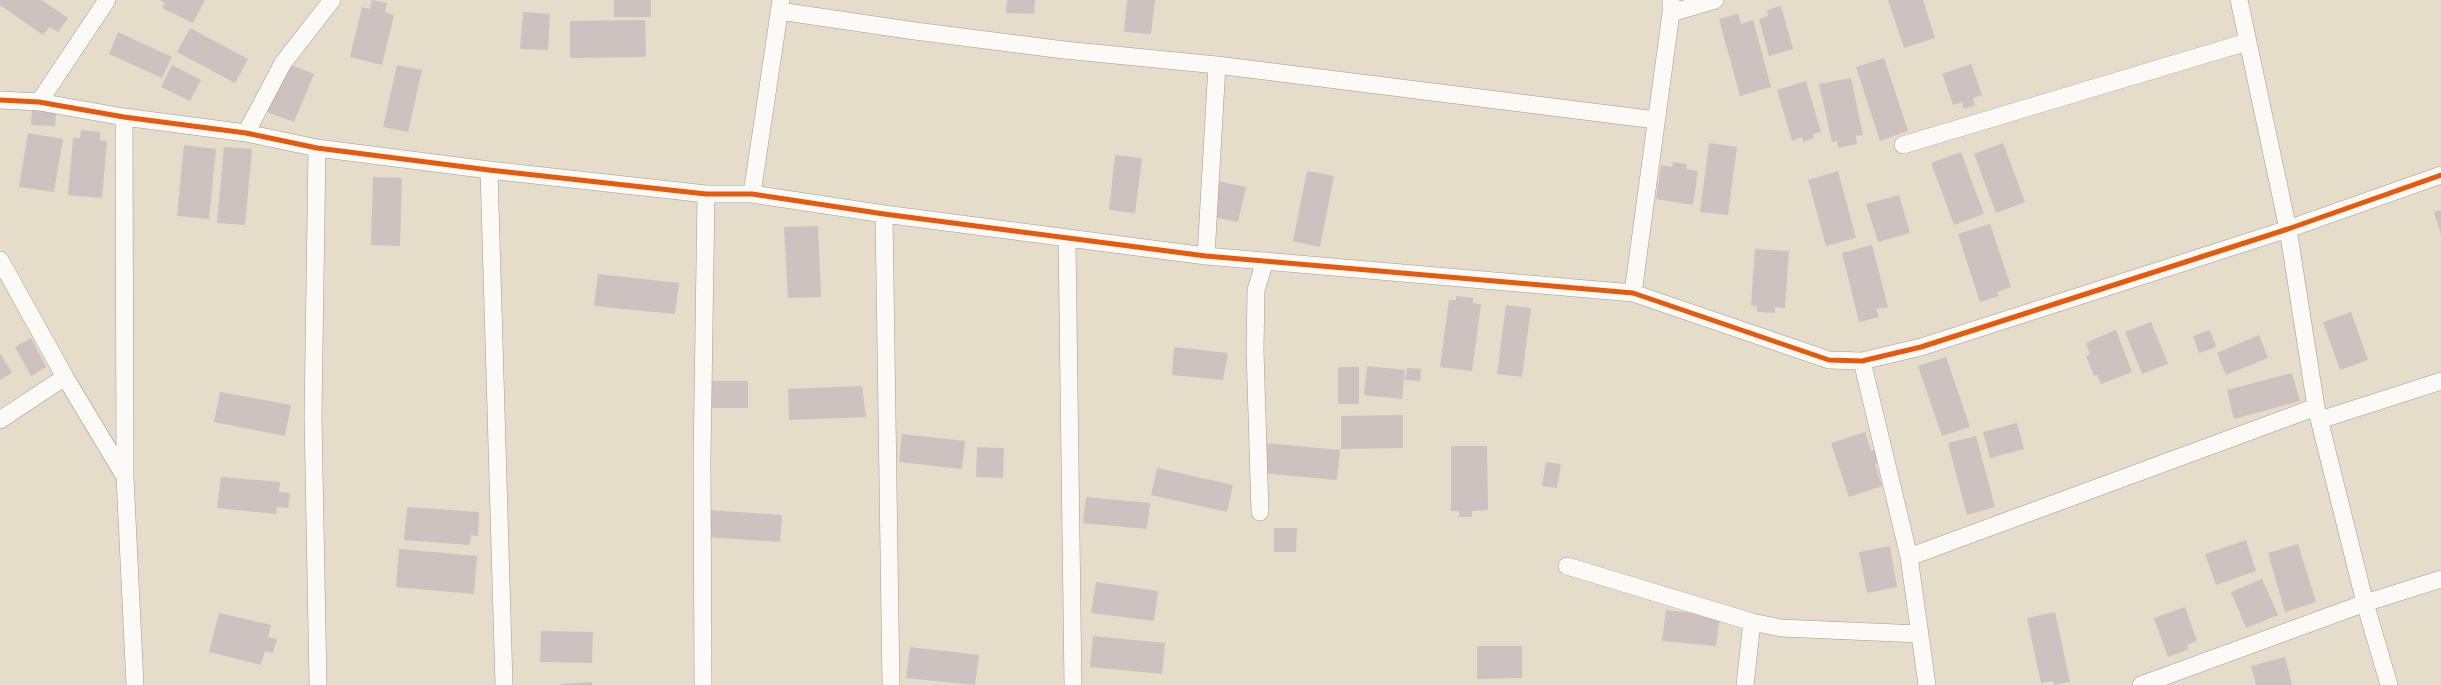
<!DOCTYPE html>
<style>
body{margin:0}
canvas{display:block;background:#e5dcca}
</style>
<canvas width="2441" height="685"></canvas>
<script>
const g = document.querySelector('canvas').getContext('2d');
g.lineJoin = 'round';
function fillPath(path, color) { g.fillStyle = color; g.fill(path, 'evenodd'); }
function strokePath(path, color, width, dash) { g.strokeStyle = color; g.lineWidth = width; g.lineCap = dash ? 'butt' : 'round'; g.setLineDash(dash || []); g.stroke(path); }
const building = new Path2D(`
 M0,0H42L68,18L58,32L50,27L43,35L0,5Z
 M159,0H205L193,23L162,8L165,3Z
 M372,0L387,3L385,12L394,15L382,65L350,57L362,7L370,9Z
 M614,0H651V17H614Z
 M1007,0H1035L1034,14L1006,13Z
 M1127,0H1155L1151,34L1124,32Z
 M1888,0H1923L1935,38L1904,48Z
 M1781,6L1793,49L1769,56L1759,19L1768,16L1767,10Z
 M523,12L550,14L548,50L520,49Z
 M1738,14L1741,24L1753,20L1771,87L1740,96L1719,19Z
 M645,20L646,57L570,58V21Z
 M190,28L248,59L235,83L177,52Z
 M118,32L172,57L162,78L109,54Z
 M1884,58L1908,131L1880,141L1856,67Z
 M287,63L314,74L294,122L267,112Z
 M1971,64L1982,95L1973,98L1975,105L1964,109L1962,102L1953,105L1942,74Z
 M172,65L201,80L190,101L161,87Z
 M397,65L422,70L408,132L383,127Z
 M1851,78L1863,135L1856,136L1857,144L1838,148L1837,141L1832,142L1819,84Z
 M1806,81L1821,132L1813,134L1814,138L1803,142L1802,137L1792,141L1777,90Z
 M32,110L56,112L55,126L31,125Z
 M81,130L100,132V140L107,141L102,198L68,195L73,138H80Z
 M28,133L63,139L54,192L19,187Z
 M1709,143L1737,147L1728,215L1700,212Z
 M2003,143L2025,202L1996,213L1974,154Z
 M184,145L216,149L209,219L177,216Z
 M224,147L252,149L245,225L217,223Z
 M1961,152L1984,214L1954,225L1931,163Z
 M1115,155L1142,158L1135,213L1109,210Z
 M1673,162L1687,164L1686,169L1698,171L1693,205L1656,199L1661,165L1672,167Z
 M1307,171L1334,176L1320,247L1293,241Z
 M1838,171L1856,238L1826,246L1808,180Z
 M373,177L402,178L400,246L371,245Z
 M1217,181L1246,187L1238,222L1209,216Z
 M1899,195L1910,233L1878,242L1866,204Z
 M2441,210V235L2434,212Z
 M1990,224L2011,287L1997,292L1999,296L1980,302L1958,234Z
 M818,226L821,297L788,298L784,227Z
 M1872,245L1888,307L1876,309L1879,317L1859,322L1842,253Z
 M1755,249L1789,251L1785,308L1775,307V313L1757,312V306L1751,305Z
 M598,274L679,283L675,314L594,306Z
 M1456,296L1473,298V303L1481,304L1472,371L1440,367L1449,300H1456Z
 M1506,305L1531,308L1522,377L1497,374Z
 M2351,312L2368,360L2340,370L2323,322Z
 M2151,322L2168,364L2142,374L2125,332Z
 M2116,330L2132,372L2101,384L2097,375L2094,376L2086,356L2090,354L2086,343Z
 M2210,330L2216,347L2199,353L2193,336Z
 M2259,335L2268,358L2226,375L2217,353Z
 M31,338L46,367L31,376L15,347Z
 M1174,347L1228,353L1223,380L1172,375Z
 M0,353L12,373L0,380Z
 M1946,357L1970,427L1942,436L1918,366Z
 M1367,366L1405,370L1402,399L1364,395Z
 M1338,367H1359V404H1338Z
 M1407,368L1421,369L1420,381L1405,380Z
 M2292,373L2300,401L2234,419L2227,390Z
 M710,381H748V408H709Z
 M862,386L866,417L789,420L788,389Z
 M220,392L291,405L285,436L214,422Z
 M1403,415V448L1341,449V416Z
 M2017,423L2024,449L1990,458L1983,432Z
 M1865,432L1871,451L1877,449L1881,462L1875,464L1882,486L1849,497L1831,443Z
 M902,434L965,441L962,469L899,462Z
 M1976,436L1995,507L1967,515L1948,443Z
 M1265,443L1340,450L1337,480L1261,473Z
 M1451,446H1487L1488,510L1472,511V517H1459V511H1451Z
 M977,447L1004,448L1003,478L976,477Z
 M1546,462L1561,464L1557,488L1542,486Z
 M1157,468L1233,485L1227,512L1151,495Z
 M221,477L280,482L279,492L290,493L288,508L277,507L276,514L217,508Z
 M1086,497L1150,503L1147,529L1083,523Z
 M407,507L479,512L478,536L471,535L470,545L404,540Z
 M708,510L782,515L780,542L706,537Z
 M1274,528H1297L1296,552H1274Z
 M2246,540L2256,571L2216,585L2205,554Z
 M2298,544L2316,602L2285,612L2268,553Z
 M1890,546L1897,587L1867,593L1859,552Z
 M399,549L477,556L474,594L396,587Z
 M2262,579L2278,615L2246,628L2231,592Z
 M1096,582L1158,591L1154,621L1091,613Z
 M2185,607L2197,641L2187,645L2189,649L2168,657L2154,618Z
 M1666,610L1720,616L1716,646L1662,641Z
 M2055,612L2070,682L2054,685L2053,681L2041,683L2027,618Z
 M219,613L271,625L268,637L277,639L273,653L265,651L261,665L209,652Z
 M541,631L593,632L592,663L540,662Z
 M1093,636L1165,643L1162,674L1090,667Z
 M1477,646H1522V678L1477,679Z
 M910,647L979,655L975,685L906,678Z
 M2285,657L2292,685H2256L2251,666Z
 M592,682V685H560V684Z`);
const minor = new Path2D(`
 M2239,0L2288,229L2316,407L2365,603L2389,685
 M779,11L915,31L1064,50L1217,65L1656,120
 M1671,13L1715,0
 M0,100L39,102L124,117L246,133L317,148L489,170L706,194H752L884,214L1206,256L1633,293L1829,360L1862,361L1921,347L2288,229L2441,175
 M39,102L107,0
 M124,117L125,477L135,685
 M246,133L283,63L332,0
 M1903,145L2247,42
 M317,148L313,417L318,685
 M489,170L504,685
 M752,194L781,0
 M884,214L891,685
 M1067,239L1073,685
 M1206,256L1217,65
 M0,260L65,377L125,477
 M1633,293L1671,13V0
 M1862,361L1909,557L1927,685
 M0,420L65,377
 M2320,420L2441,381
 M1260,512L1255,350L1256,290L1265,261
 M1909,557L2316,407
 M1567,566L1752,622
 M703,685L702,459L706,194
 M1745,685L1752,622L1781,628L1920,634
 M2141,685L2365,603L2441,579`);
const cycleway = new Path2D(`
 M0,100L39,102L124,117L246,133L317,148L489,170L706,194H752L884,214L1206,256L1633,293L1829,360L1862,361L1921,347L2288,229L2441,175`);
fillPath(building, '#cdc2c0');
strokePath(minor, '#a09b94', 18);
strokePath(minor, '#fbfaf7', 17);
strokePath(cycleway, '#e8590c', 5);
</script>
